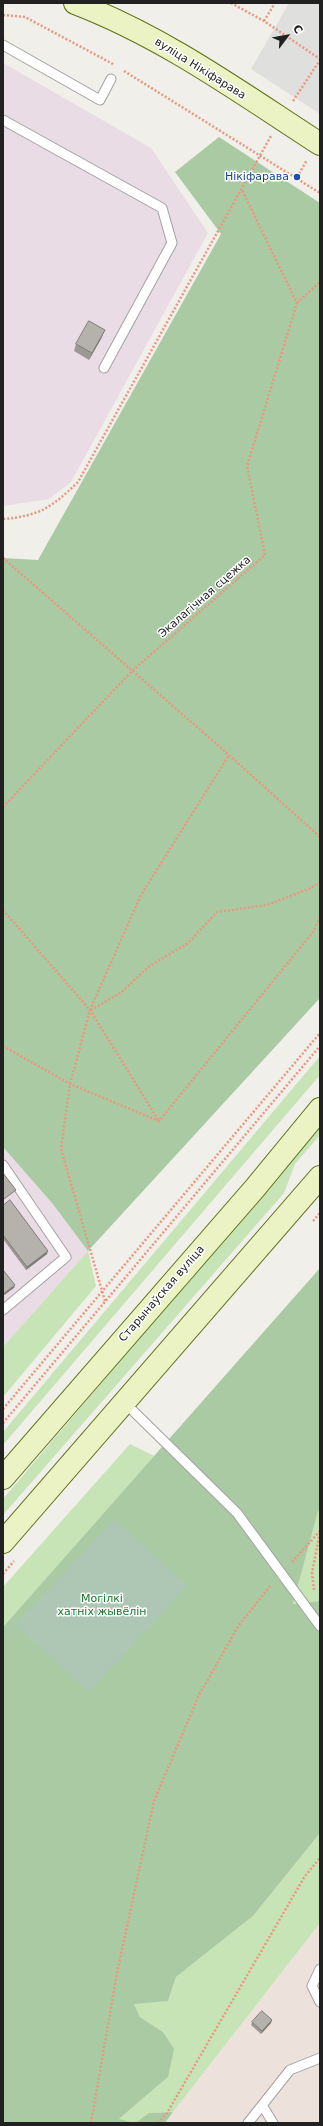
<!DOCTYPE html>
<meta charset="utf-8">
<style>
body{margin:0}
#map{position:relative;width:323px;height:2126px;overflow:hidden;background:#f0efe9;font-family:"DejaVu Sans",sans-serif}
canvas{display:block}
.frame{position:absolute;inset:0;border:4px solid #212121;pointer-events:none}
.north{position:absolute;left:267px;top:16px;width:40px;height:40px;-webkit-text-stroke:3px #fff;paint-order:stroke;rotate:58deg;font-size:11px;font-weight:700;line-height:16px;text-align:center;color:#212121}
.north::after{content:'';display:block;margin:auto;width:14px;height:18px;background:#212121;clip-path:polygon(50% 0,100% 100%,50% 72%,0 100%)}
</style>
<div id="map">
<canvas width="323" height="2126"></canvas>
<div class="frame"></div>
<div class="north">С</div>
</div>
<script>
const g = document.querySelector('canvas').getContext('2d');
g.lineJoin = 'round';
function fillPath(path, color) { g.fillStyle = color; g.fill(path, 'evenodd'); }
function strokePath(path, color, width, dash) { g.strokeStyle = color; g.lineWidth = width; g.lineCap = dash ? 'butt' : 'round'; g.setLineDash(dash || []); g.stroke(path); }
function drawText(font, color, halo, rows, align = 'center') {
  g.font = font + ' "DejaVu Sans",sans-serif'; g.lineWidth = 3; g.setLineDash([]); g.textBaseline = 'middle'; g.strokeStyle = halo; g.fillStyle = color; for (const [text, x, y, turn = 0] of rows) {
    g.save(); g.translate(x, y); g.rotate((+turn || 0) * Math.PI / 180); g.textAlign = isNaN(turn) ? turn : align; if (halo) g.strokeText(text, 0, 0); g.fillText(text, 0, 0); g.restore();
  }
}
const residential = new Path2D(`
 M289,3H320V114L251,69Z`);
const industrial = new Path2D(`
 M3,63L151,148L208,233L71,482L49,499L3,506Z
 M3,1147L52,1203L88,1251L3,1347Z`);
const military = new Path2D(`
 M320,1923V2123H165L173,2112Z`);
const grass = new Path2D(`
 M320,1056V1075L3,1445V1432Z
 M320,1125V1135L295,1164L284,1193L3,1515V1499Z
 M88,1251L96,1286L3,1397V1347Z
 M130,1444L154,1456L3,1627V1587Z
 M318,1510H320V1601L293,1604Z
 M320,1833V1923L173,2112L149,2113L135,2123L118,2120L168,2077L163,2032L140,2017L133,2003L168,2001L176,1977L253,1916Z`);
const forest = new Path2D(`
 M219,137L320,203V998L88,1251L52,1203L3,1147V558L38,560L221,234L175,172Z
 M320,1268V1510L318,1511L293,1604L320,1601V1833L253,1916L176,1977L168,2001L134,2004L140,2017L163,2032L174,2049L168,2077L119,2119L135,2123H3V1627Z
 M173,2112L165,2123H135L149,2113Z`);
const cemetery = new Path2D(`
 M114,1519L187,1586L89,1692L16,1625Z`);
const path = new Path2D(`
 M231,3L264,21L320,59
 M3,15L25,17L113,64
 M264,21L275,3
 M124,71L320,193
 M293,101L320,60
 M297,177L307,160
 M297,303L320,282
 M3,519C40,516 52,507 78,482L271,136
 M3,558L229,755L320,837
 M3,807L132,671L265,555L247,466L297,303L242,190
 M3,910L90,1010L159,1121
 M91,1010L122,992L148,967L188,943L217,912L267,905L311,888L320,882
 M3,1046L70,1084L159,1121L313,932L320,917
 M313,1221L320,1213
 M105,1301L61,1149L70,1084L90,1010L141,895L229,755
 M3,1409L320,1033
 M3,1423L320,1046
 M292,1562L320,1531
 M3,1574L14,1561
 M314,1590L312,1573L320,1532
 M91,2123L117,1973L154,1801L199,1695L239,1625L271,1585
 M158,2123L167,2113L305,1876L320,1858`);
const service = new Path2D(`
 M3,45L100,100L111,79
 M3,120L162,208L172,243L104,368
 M3,1165L66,1257L3,1310
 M125,1403L237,1513L320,1626
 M320,1969L312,1986L320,2002
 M262,2105L273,2123
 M248,2123L290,2070L320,2058`);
const secondary = new Path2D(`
 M75,3C164,37 241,93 320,144
 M3,1478L255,1188L320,1109
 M3,1542L320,1177`);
const wall = new Path2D(`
 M102,337L89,360L74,351L76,344Z
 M3,1206L47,1254L26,1270L3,1239Z
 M252,2022L271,2023L261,2034L251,2025Z`);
const shadedWall = new Path2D(`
 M105,330L102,337L89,360L92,353Z
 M48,1251L47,1254L26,1270L27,1267Z
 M15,1285L14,1288L3,1296V1294Z
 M272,2020L271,2023L261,2034L262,2031Z`);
const building = new Path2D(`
 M89,321L105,330L92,353L76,344Z
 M3,1173L16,1190L4,1199L3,1197Z
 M10,1200L48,1251L27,1267L3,1235V1206Z
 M3,1270L15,1285L3,1294Z
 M262,2011L272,2020L262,2031L252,2022Z`);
const markers = [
 [297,177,4,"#1a4fb4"]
];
const streetNames = [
 ["вуліца Нікіфарава",200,69,32],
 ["Экалагічная сцежка",205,597,-41],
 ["Старынаўская вуліца",162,1294,-49]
];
const transitNames = [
 ["Нікіфарава",289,177]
];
const parkNames = [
 ["Могілкі",102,1599],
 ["хатніх жывёлін",102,1612]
];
fillPath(residential, '#dfdfde');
fillPath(industrial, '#e9dce5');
fillPath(military, '#ece1db');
fillPath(grass, '#c7e4b6');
fillPath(forest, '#aacaa3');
fillPath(cemetery, '#adc7b4');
strokePath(service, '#a2a2a2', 11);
strokePath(secondary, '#5a6e13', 24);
strokePath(path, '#ea9781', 2.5, [2, 2]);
strokePath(service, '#fff', 9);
strokePath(secondary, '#ebf3c5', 22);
fillPath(wall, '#9c9894');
fillPath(shadedWall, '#7f7c78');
fillPath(building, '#b5b1ac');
strokePath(building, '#7f7c78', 1);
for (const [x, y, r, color] of markers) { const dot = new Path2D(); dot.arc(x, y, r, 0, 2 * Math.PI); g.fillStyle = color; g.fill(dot); strokePath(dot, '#fff', 1.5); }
drawText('11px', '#212121', '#fff', streetNames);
drawText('11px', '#164399', '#fff', transitNames, 'right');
drawText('11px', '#1a752b', '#fff', parkNames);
</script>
